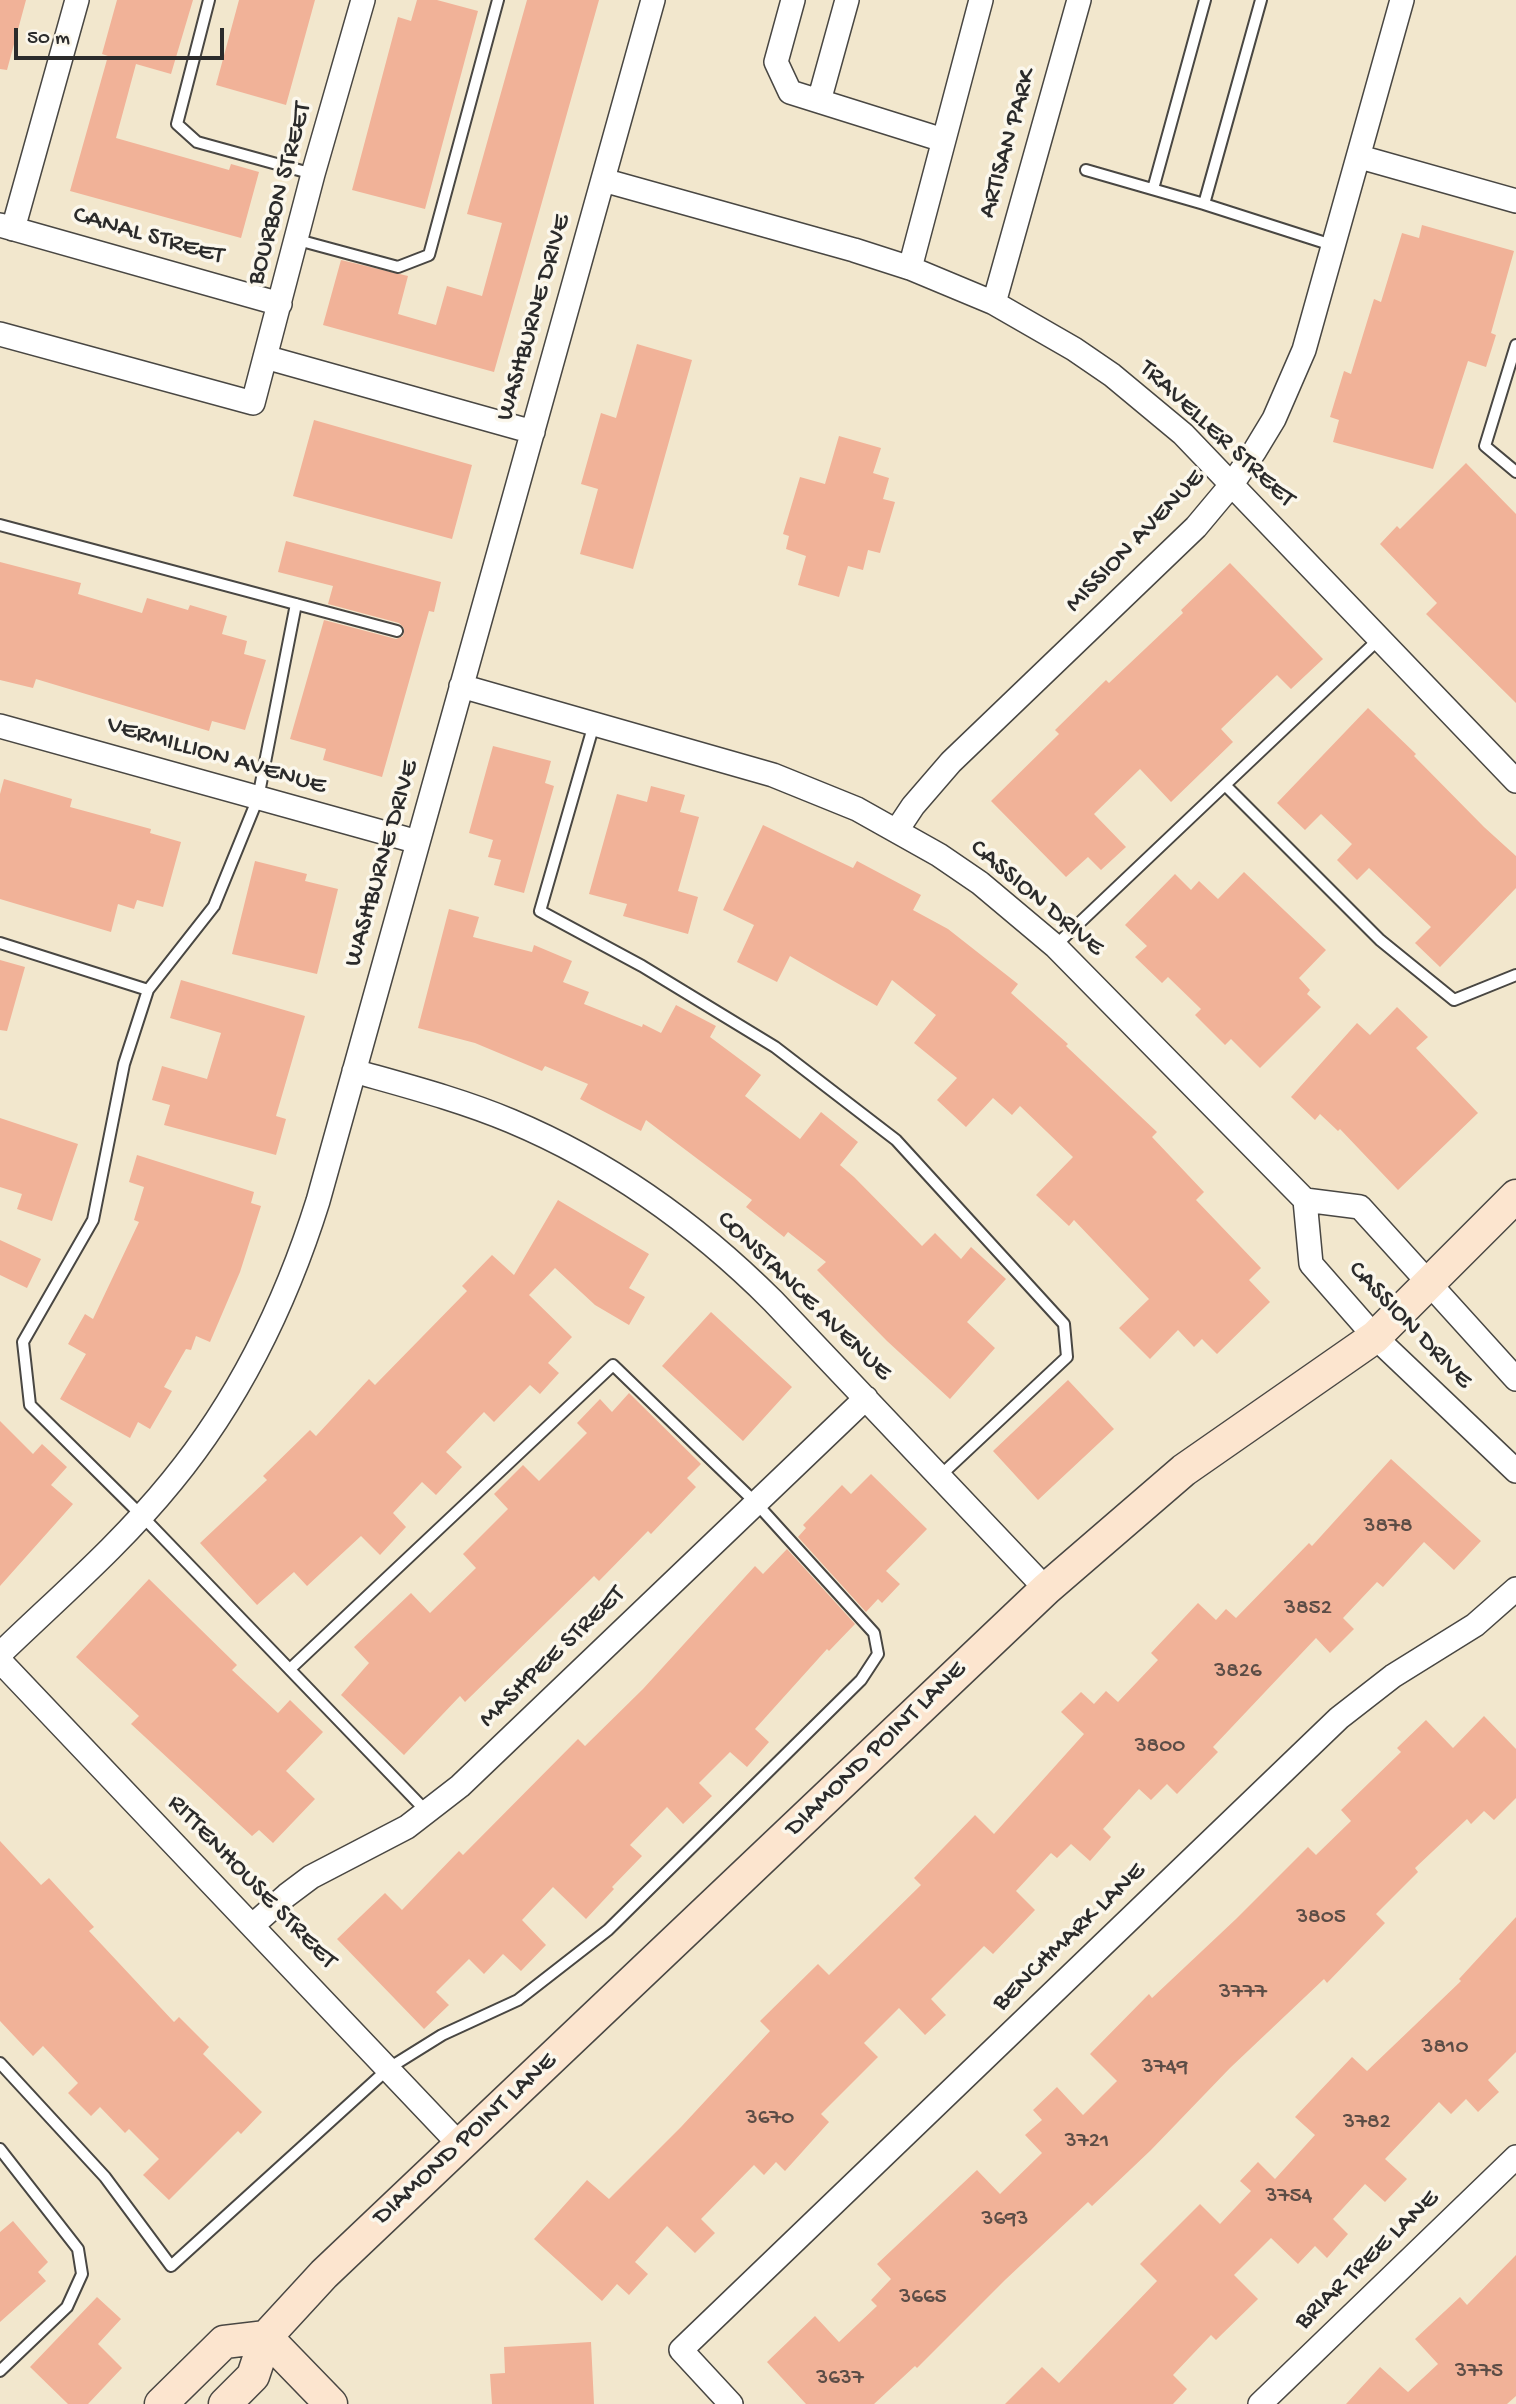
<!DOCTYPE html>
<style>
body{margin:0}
#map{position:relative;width:1516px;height:2404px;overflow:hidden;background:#f2e7cd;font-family:"Gochi Hand",sans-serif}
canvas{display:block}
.scale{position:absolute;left:14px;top:28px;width:210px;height:32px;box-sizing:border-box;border:4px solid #2b2b2b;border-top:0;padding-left:9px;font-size:21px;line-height:24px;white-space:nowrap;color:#2b2b2b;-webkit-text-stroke:5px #fbf7ec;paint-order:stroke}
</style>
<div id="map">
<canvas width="1516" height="2404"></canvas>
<div class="scale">50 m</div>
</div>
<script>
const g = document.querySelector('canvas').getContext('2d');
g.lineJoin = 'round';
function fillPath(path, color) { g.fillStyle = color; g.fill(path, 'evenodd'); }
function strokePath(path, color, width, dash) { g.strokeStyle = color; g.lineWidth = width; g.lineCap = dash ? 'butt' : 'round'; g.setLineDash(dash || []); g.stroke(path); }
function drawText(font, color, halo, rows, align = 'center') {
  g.font = font + ' "Gochi Hand",sans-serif'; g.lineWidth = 7; g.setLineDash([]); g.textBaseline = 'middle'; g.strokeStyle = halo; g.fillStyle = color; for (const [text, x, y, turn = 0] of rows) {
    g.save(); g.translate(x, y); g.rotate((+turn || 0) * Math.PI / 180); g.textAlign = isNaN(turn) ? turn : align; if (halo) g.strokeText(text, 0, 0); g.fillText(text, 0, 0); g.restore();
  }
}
const building = new Path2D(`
 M0,0H26L7,70L0,69Z
 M117,0H193L171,74L136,64L116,138L229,170L231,164L259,172L241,238L70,191L108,56L102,54Z
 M239,0H315L286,105L216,85Z
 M417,0H437L478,11L425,209L352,190L398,17L411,21Z
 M527,0H599L494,372L323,325L341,260L408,276L398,314L436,325L447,286L482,296L502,223L467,214Z
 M1422,225L1514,251L1491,333L1496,335L1486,367L1468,361L1433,469L1333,442L1339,420L1330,417L1344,371L1351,374L1374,299L1381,302L1402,233L1419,238Z
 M637,344L692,360L633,569L580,554L598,489L581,484L601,413L616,418Z
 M314,420L472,465L452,539L293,496Z
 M839,436L881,448L873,473L889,478L883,499L895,502L880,553L868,550L863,570L848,566L839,597L798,585L806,556L786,549L789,536L783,534L800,477L825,484Z
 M1466,463L1516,514V703L1426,614L1437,603L1380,544L1397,526L1400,529Z
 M286,541L441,582L434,612L429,611L382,777L323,760L326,749L290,739L324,620L396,639L403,636L404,628L399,623L328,604L333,586L278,572Z
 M0,562L81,583L78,594L142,613L147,598L188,610L190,605L227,616L222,634L247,641L244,654L266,660L245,730L212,721L209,731L36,679L33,688L0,680Z
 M1230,563L1323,659L1291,689L1277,675L1221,729L1233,742L1171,802L1140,769L1094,814L1126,847L1101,870L1088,857L1066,877L991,801L1059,734L1055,730L1106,680L1109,683L1183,613L1181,610Z
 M1368,708L1416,754L1414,756L1484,827L1516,856V888L1440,967L1415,943L1431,927L1369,868L1357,880L1337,860L1352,844L1321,814L1305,830L1277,803Z
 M493,746L551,761L545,783L554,786L524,893L494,885L501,860L488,857L493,840L469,833Z
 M4,779L72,799L70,807L151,829L150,833L181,842L163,907L137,900L134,909L118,904L111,932L0,899V794Z
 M651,786L685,795L680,812L699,817L678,891L698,897L688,934L623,916L627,904L589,894L617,794L647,802Z
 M763,825L853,868L857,861L921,895L913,910L948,929L1018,984L1011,993L1068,1044L1066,1046L1157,1132L1152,1137L1204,1192L1196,1200L1261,1268L1249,1280L1270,1302L1217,1354L1202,1339L1194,1347L1178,1330L1150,1359L1119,1328L1149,1299L1074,1220L1069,1226L1036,1195L1073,1157L1020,1106L1012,1115L993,1098L966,1127L937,1100L957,1078L914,1043L936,1015L892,980L877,1006L790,956L777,982L737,962L754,925L723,910Z
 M255,861L307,874L305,881L338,889L317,974L232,954Z
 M1244,872L1326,950L1299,978L1310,990L1307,994L1321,1007L1260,1068L1231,1039L1225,1045L1195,1015L1201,1009L1168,977L1162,983L1135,957L1147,946L1125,925L1175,874L1191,890L1199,881L1218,899Z
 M449,909L479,917L473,937L532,952L534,945L572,961L563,982L589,992L584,1004L642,1027L643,1024L661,1033L676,1005L716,1026L710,1037L761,1075L745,1096L800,1139L821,1112L858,1142L840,1165L854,1177L922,1246L935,1233L961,1259L971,1247L1006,1279L967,1322L995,1348L950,1399L887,1341L817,1270L826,1262L788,1232L784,1237L746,1207L752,1200L646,1120L641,1131L580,1099L588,1084L545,1066L542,1071L475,1043L418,1028Z
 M0,960L25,967L7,1031L0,1030Z
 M181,980L305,1016L276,1116L286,1119L276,1155L164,1125L170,1105L152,1100L162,1066L207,1079L221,1033L170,1018Z
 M1397,1007L1428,1037L1416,1048L1478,1113L1398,1190L1340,1129L1338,1131L1320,1114L1315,1120L1291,1097L1357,1023L1370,1035Z
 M0,1118L78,1144L52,1221L17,1209L22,1194L0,1187Z
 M137,1155L254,1192L251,1203L261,1206L240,1272L210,1342L196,1336L191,1350L186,1349L164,1387L172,1391L150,1429L138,1422L130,1438L60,1399L86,1354L68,1344L85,1314L93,1319L139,1222L134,1220L144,1187L129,1182Z
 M558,1200L649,1254L629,1288L645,1297L629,1325L595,1305L555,1268L529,1295L572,1337L548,1363L559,1373L540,1394L530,1385L494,1422L484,1412L446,1452L462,1467L436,1495L422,1482L393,1513L406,1527L380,1555L361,1536L307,1586L294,1572L257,1605L200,1543L267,1480L263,1476L310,1430L316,1436L369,1379L375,1385L467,1291L462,1286L492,1255L514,1275Z
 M0,1240L41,1259L27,1288L0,1275Z
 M711,1312L792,1387L743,1441L662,1366Z
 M1068,1380L1114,1429L1038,1500L993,1451Z
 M629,1393L701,1464L687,1478L696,1487L651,1534L648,1531L599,1581L594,1576L465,1702L460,1696L404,1755L341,1695L369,1663L354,1647L411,1593L430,1613L476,1568L463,1554L508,1509L494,1494L523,1465L539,1481L587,1433L577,1423L600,1399L612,1412Z
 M0,1421L33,1454L42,1444L67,1467L51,1485L73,1504L0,1586Z
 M1391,1459L1481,1541L1454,1570L1424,1542L1383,1587L1377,1582L1343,1618L1354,1629L1330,1653L1316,1638L1213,1747L1218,1752L1177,1794L1167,1784L1151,1800L1139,1789L1103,1829L1111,1837L1090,1861L1071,1844L1057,1858L1051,1853L1016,1891L1035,1910L993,1954L984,1946L931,1999L946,2015L925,2035L899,2008L864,2043L878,2057L821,2114L829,2122L785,2171L776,2162L764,2175L754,2165L701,2219L715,2233L695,2253L667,2226L635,2262L648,2274L629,2295L617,2284L602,2301L534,2239L587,2180L609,2199L681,2127L770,2031L760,2021L818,1964L829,1975L921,1885L914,1878L975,1815L994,1834L1084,1734L1061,1712L1081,1692L1094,1704L1106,1691L1118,1702L1158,1660L1151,1653L1198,1603L1216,1620L1226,1609L1236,1618L1309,1543L1312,1546Z
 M871,1474L927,1529L886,1571L900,1584L882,1603L878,1599L866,1612L798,1537L806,1528L803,1525L842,1485L851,1494Z
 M787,1549L855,1624L829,1651L827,1649L755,1729L769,1742L747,1767L730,1752L699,1783L712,1796L683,1824L667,1807L630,1845L642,1856L612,1887L614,1889L586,1919L553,1887L522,1920L546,1945L521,1971L503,1954L484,1974L469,1959L436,1992L449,2005L424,2029L337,1939L385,1893L402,1910L459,1851L463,1855L578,1739L585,1746L643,1689L755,1566L763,1574Z
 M149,1579L237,1665L232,1670L278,1713L290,1700L323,1732L286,1771L315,1799L273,1843L259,1830L252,1836L131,1724L139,1716L76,1657Z
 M1484,1716L1516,1749V1798L1494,1820L1484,1811L1471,1824L1467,1819L1415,1868L1418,1872L1376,1914L1385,1923L1327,1983L1324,1979L1230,2068L1151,2150L1092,2206L1088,2202L1005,2280L917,2368L915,2366L874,2404H806L767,2362L815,2316L839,2342L877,2306L871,2300L891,2279L877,2264L977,2170L1000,2194L1042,2153L1025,2135L1042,2120L1033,2110L1057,2087L1083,2115L1117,2081L1090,2054L1149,1994L1152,1998L1236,1919L1308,1847L1316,1855L1351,1821L1341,1810L1401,1752L1397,1748L1426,1720L1453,1748Z
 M0,1841L41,1885L49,1878L94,1927L89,1931L174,2022L179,2017L209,2047L203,2054L262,2112L241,2134L238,2131L169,2200L143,2175L159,2159L129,2129L125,2133L100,2107L91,2116L68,2093L78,2083L43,2046L33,2056L0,2021Z
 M1516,1917V2052L1488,2080L1499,2092L1478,2112L1466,2099L1451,2114L1439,2102L1385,2159L1407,2179L1385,2202L1365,2184L1333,2219L1348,2234L1327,2258L1315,2246L1298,2264L1271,2238L1234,2275L1258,2299L1216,2340L1211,2335L1173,2375L1187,2389L1173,2404H1005L1042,2367L1059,2383L1157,2281L1140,2264L1200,2204L1220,2224L1251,2191L1240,2181L1258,2162L1275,2179L1315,2135L1295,2117L1352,2057L1367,2071L1461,1981L1459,1979Z
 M13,2221L48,2262L38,2272L46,2281L0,2322V2232Z
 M1516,2255V2396L1507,2404H1346L1380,2367L1408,2392L1438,2364L1415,2339L1460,2297L1467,2305Z
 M97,2297L121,2319L98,2344L122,2368L88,2404H68L30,2367Z
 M591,2342L594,2404H492L490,2374L505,2373L504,2347Z`);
const lane = new Path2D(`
 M209,0L177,124L197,142L313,174
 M1261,0L1204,204L1335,246
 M1086,170L1204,204
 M1153,189L1205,0
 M298,240L398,267L429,255L498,0
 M1516,345L1485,446L1516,472
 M0,525L397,631
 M296,604L258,798L214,906L148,990L124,1064L93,1220L23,1342L30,1405L142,1516L428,1813
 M594,724L540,911L642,966L775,1047L896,1140L1064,1324L1067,1357L941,1475
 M1225,785L1380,940L1454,1000L1516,975
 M0,943L148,990
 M1055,946L1380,638
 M0,2063L105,2177L171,2266L389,2068L442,2035L518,2000L608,1930L861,1680L878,1654L874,1633L756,1503L613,1365L290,1669
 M0,2149L78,2249L82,2274L67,2307L0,2371`);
const street = new Path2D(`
 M793,0L776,62L790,92L943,140
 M819,101L847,0
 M1360,157L1516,201
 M603,180L854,250L910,268L994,303L1074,349L1112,375L1183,434L1516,781
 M0,225L280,304
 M13,229L77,0
 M910,268L981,0
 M994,303L1079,0
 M0,334L253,403L313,174L363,0
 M265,357L533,432
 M461,686L773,775L857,809L939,855L980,883L1055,946L1305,1200L1360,1207L1516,1379
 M0,726L418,842
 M897,830L913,806L951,762L1196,527L1232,484L1254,452L1274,419L1304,350L1402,0
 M354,1071C407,1086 461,1100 511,1121C611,1163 697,1225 773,1301L1046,1589
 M1305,1200L1311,1264L1375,1337L1516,1471
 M0,1654C58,1598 121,1544 172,1481C240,1398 286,1303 318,1201L653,0
 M0,1661L461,2146
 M253,1925L287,1895L311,1877L407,1827L460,1786L866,1398
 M731,2404L681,2350L1339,1718L1393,1676L1475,1625L1516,1589
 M1260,2404L1516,2157`);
const secondary = new Path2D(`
 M266,2337L331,2404
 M161,2404L224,2342L266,2337
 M225,2404L253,2376L266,2337L324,2274L1046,1589L1184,1470L1375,1337L1516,1196`);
const numberNames = [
 ["3878",1388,1527],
 ["3852",1308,1609],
 ["3826",1238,1672],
 ["3800",1160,1747],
 ["3805",1321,1918],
 ["3777",1243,1993],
 ["3810",1445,2048],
 ["3749",1165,2068],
 ["3670",770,2119],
 ["3782",1367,2123],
 ["3721",1087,2142],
 ["3754",1289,2197],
 ["3693",1005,2220],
 ["3665",923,2298],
 ["3775",1479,2372],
 ["3637",840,2379]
];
const streetNames = [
 ["ARTISAN PARK",1009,144,-74],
 ["BOURBON STREET",281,194,-75],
 ["CANAL STREET",148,237,16],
 ["WASHBURNE DRIVE",535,318,-74],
 ["TRAVELLER STREET",1216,435,43],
 ["MISSION AVENUE",1136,542,-46],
 ["VERMILLION AVENUE",216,757,16],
 ["WASHBURNE DRIVE",383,864,-74],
 ["CASSION DRIVE",1036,899,40],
 ["CONSTANCE AVENUE",803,1297,44],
 ["CASSION DRIVE",1409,1326,46],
 ["MASHPEE STREET",553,1658,-44],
 ["DIAMOND POINT LANE",877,1750,-44],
 ["RITTENHOUSE STREET",251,1883,46],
 ["BENCHMARK LANE",1070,1938,-44],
 ["DIAMOND POINT LANE",466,2140,-43],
 ["BRIAR TREE LANE",1368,2261,-44]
];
fillPath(building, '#f1b298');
strokePath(lane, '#494743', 14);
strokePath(street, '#494743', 26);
strokePath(secondary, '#494743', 35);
strokePath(lane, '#fff', 10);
strokePath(street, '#fff', 23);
strokePath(secondary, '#fce5cf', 32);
drawText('23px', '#5c4d46', null, numberNames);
drawText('26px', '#2b2b2b', '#fbf7ec', streetNames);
</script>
